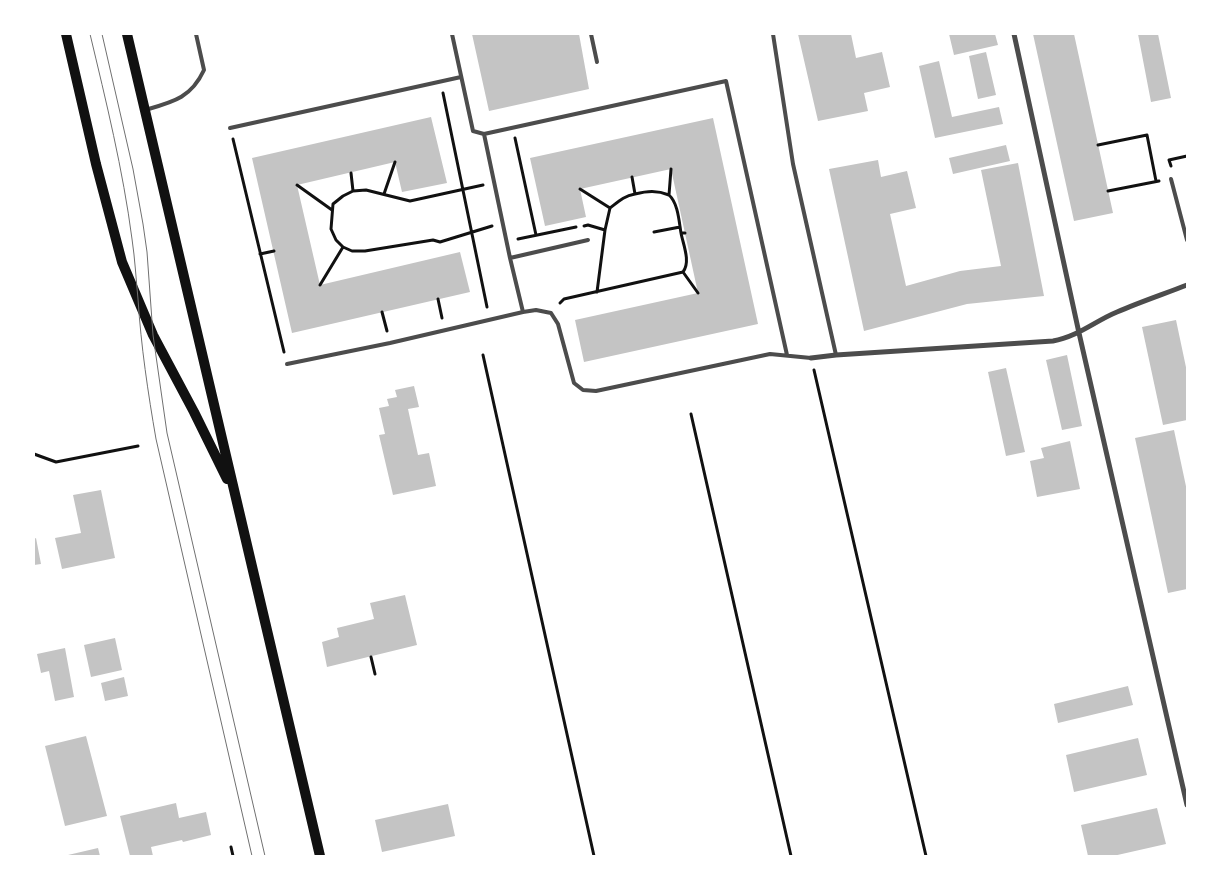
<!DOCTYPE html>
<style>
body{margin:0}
#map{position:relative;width:1221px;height:890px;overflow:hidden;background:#fff;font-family:Jost,sans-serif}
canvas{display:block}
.frame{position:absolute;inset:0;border:35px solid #fff;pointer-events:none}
</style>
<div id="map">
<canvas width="1221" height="890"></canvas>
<div class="frame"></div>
</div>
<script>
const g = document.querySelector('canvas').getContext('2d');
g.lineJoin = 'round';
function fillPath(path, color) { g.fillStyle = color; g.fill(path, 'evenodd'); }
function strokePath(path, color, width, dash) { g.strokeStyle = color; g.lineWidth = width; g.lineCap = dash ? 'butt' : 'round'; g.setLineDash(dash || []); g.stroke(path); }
const building = new Path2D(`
 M472,34H579L589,89L489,111Z
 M798,34H851L856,58L882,52L890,87L864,93L868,111L818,121Z
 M949,34H995L998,45L954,55Z
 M1033,34H1074L1113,213L1074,221Z
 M1138,34H1158L1171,98L1151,102Z
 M986,52L996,95L978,99L969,56Z
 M939,61L952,117L999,107L1003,124L935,138L919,66Z
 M431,117L447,183L402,192L395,162L297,185L320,285L460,252L470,292L292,333L252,158Z
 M713,118L758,324L584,362L575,320L698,293L671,169L580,189L586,217L545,226L530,158Z
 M1006,145L1010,161L953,174L949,158Z
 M878,160L881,177L907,171L916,208L890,214L906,286L960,271L1001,266L981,170L1018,163L1044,296L967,304L864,331L829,169Z
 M1176,320L1187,372V420L1163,425L1142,327Z
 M1067,355L1082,426L1062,430L1046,360Z
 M1006,368L1025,452L1006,456L988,372Z
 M414,386L419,407L408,409L418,455L429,453L436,486L393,495L379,435L385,434L379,408L389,406L387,399L397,397L395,390Z
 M1174,430L1187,491V589L1168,593L1135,438Z
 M1070,441L1080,489L1037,497L1030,461L1044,458L1041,448Z
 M101,490L115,558L62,569L55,538L81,533L73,495Z
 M36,538L41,564L34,565V539Z
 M405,595L417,645L327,667L322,642L339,637L337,628L374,619L370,603Z
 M115,638L122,670L91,677L84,645Z
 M65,648L74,697L55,701L49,671L41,673L37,654Z
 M124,677L128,696L105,701L101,683Z
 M1128,686L1133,705L1058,723L1054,704Z
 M86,736L107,816L65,826L45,746Z
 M1138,738L1147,775L1074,792L1066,755Z
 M176,803L179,818L206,812L211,835L183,842L182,840L151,847L153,856H130L120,816Z
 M448,804L455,836L382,852L375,820Z
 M1157,808L1166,844L1113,856H1088L1081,825Z
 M98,848L100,856H68V855Z`);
const path = new Path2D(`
 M443,93L487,307
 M515,138L536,235
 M233,139L284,352
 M1098,145L1147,135L1156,181
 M1171,166L1169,160L1187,156
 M671,169L669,195C678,203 679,221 681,233
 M351,173L353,191
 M632,177L635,194C647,191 657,190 669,195
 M297,185L332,210
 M483,185L410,201L366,190L353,191L343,196L333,204L331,229L336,240L343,247L352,251H365L433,240L440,242L492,226
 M580,189L610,208C619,201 624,196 635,194
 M1108,191L1159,181
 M384,194L395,162
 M584,226L588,225L605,230
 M654,232L680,227
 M518,239L576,227
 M260,254L274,251
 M683,272C691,262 683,244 681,233H685
 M320,285L343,247
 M597,292L605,230L610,208
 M438,299L442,318
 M560,303L564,299L683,272L698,293
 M382,312L387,331
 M483,355L594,856
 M814,370L926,856
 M691,414L791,856
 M34,454L56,462L138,446
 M371,657L375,674
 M231,847L233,856`);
const service = new Path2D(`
 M452,34L473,131L484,134L510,258L523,312
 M591,34L597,62
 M773,34L793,164L836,355
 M145,110C173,102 191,98 204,70L196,34
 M230,128L461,77
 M484,134L726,81L787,355
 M1171,179L1187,240
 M510,258L588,240
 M287,364L390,343L523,312L536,310L551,313L558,324L574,383L583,390L596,391L770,354L811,358`);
const minor = new Path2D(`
 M1014,34L1079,333L1187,805
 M811,358L836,355L1053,341C1077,337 1095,321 1117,312C1140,302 1164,294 1187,285`);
const secondary = new Path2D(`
 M66,34L96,164L122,262L153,335L194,412L227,479
 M127,34L320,856`);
const tram = new Path2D(`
 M90,34C106,101 123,170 132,239C135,259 136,279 138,299C141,346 148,393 156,439L252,856
 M102,34L133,169L143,224L147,252L153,335L167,433L265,856`);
fillPath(building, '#c4c4c4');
strokePath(path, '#111', 3);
strokePath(service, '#4c4c4c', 4);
strokePath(minor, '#4c4c4c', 5);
strokePath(secondary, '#111', 10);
strokePath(tram, '#707070', 1);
</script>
